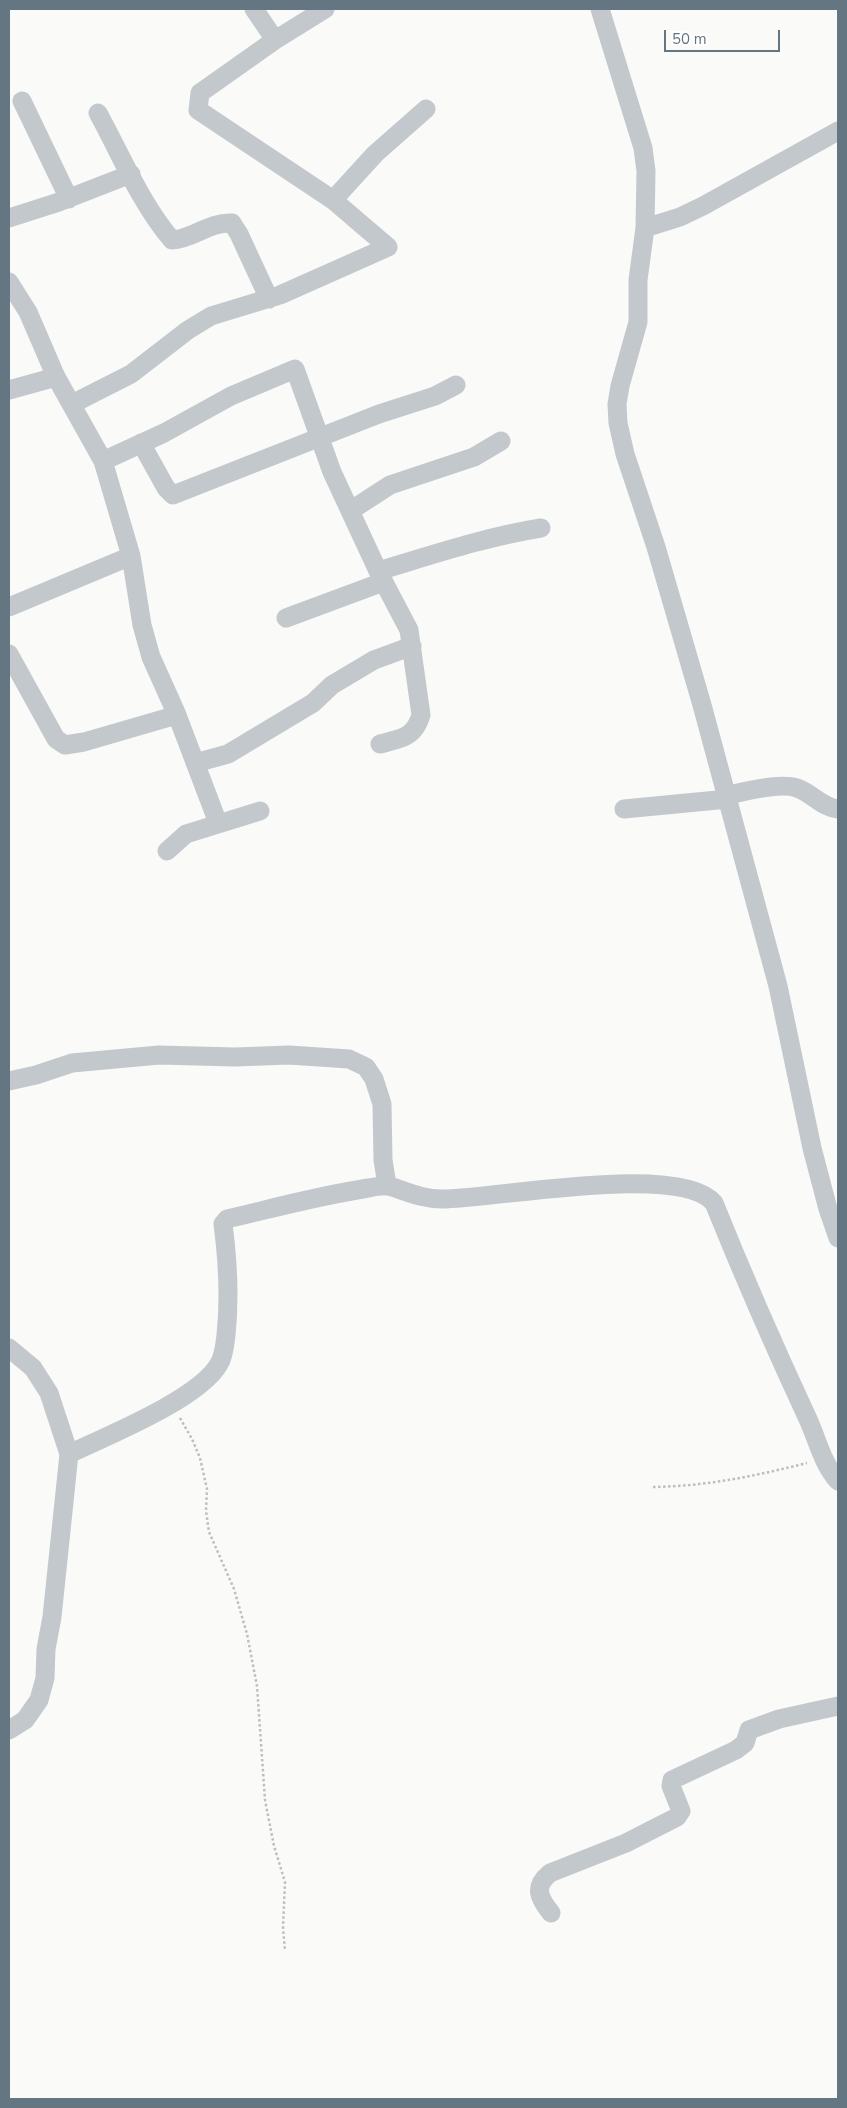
<!DOCTYPE html>
<style>
body{margin:0}
#map{position:relative;width:847px;height:2108px;overflow:hidden;background:#fafaf8;font-family:"Nunito Sans",sans-serif}
canvas{display:block}
.frame{position:absolute;inset:0;border:10px solid #657683;pointer-events:none}
.scale{position:absolute;left:664px;top:30px;width:116px;height:22px;box-sizing:border-box;border:2px solid #657683;border-top:0;padding-left:6px;font-size:15px;line-height:18px;white-space:nowrap;color:#657683;-webkit-text-stroke:4px #fff;paint-order:stroke}
</style>
<div id="map">
<canvas width="847" height="2108"></canvas>
<div class="frame"></div>
<div class="scale">50 m</div>
</div>
<script>
const g = document.querySelector('canvas').getContext('2d');
g.lineJoin = 'round';
function strokePath(path, color, width, dash) { g.strokeStyle = color; g.lineWidth = width; g.lineCap = dash ? 'butt' : 'round'; g.setLineDash(dash || []); g.stroke(path); }
const path = new Path2D(`
 M180,1418L192,1439L200,1458L207,1489L206,1511L209,1532L234,1589L247,1634L257,1686L265,1800L274,1846L285,1882L283,1927L285,1951
 M653,1487C708,1486 755,1476 807,1463`);
const minor = new Path2D(`
 M254,9L275,40
 M600,9L643,148L646,171L645,228L638,280V322L620,386L617,404L618,423L625,454L656,547L702,705L778,986L812,1148L828,1209L838,1238
 M22,101L69,199
 M98,113C120,153 142,206 172,240C193,239 208,222 232,223L239,234L269,299
 M333,200L375,154L426,109
 M9,218L59,202L131,174
 M645,228L680,217L703,206L838,131
 M9,282L28,312L56,377L103,461L131,556L142,625L151,657L177,715L218,823
 M9,390L56,377
 M72,404L131,374L188,330L211,316L280,295L388,247L333,200L198,110L200,93L275,40L325,9
 M141,443L166,488L173,495L379,414L435,396L456,385
 M103,461L164,433L231,396L295,369L332,472L378,571L409,630L421,715C414,738 402,738 380,744
 M350,511L390,485L474,457L501,441
 M378,571C432,555 485,537 541,528
 M9,607L131,556
 M286,618L383,582
 M9,654L56,739L65,745L84,742L177,715
 M195,763L228,754L313,703L332,685L374,660L412,646
 M727,795C745,792 780,782 797,788C812,793 821,807 838,809
 M624,809L728,799
 M167,851L186,834L260,811
 M9,1081L36,1075L72,1063L159,1055L235,1057L289,1055L349,1059L366,1067L374,1079L382,1104L383,1160L387,1185
 M9,1348L33,1368L49,1393L69,1454L52,1617L46,1649L45,1678L39,1700L25,1720L9,1730
 M69,1454C107,1436 199,1399 219,1364C224,1356 225,1344 226,1335C230,1297 228,1262 223,1224L227,1219C270,1209 314,1197 357,1190C366,1189 378,1185 387,1186C392,1186 397,1189 401,1190C415,1195 427,1199 442,1199C494,1199 681,1162 714,1203C743,1275 774,1346 807,1417C817,1438 822,1463 838,1481
 M551,1913C539,1898 533,1887 550,1873L626,1843L677,1817L681,1811L671,1786L672,1780L736,1750L745,1743L749,1730L779,1719L838,1706`);
strokePath(path, '#bbbfc2', 2.5, [2.5, 2.5]);
strokePath(minor, '#c3c8cc', 19);
</script>
